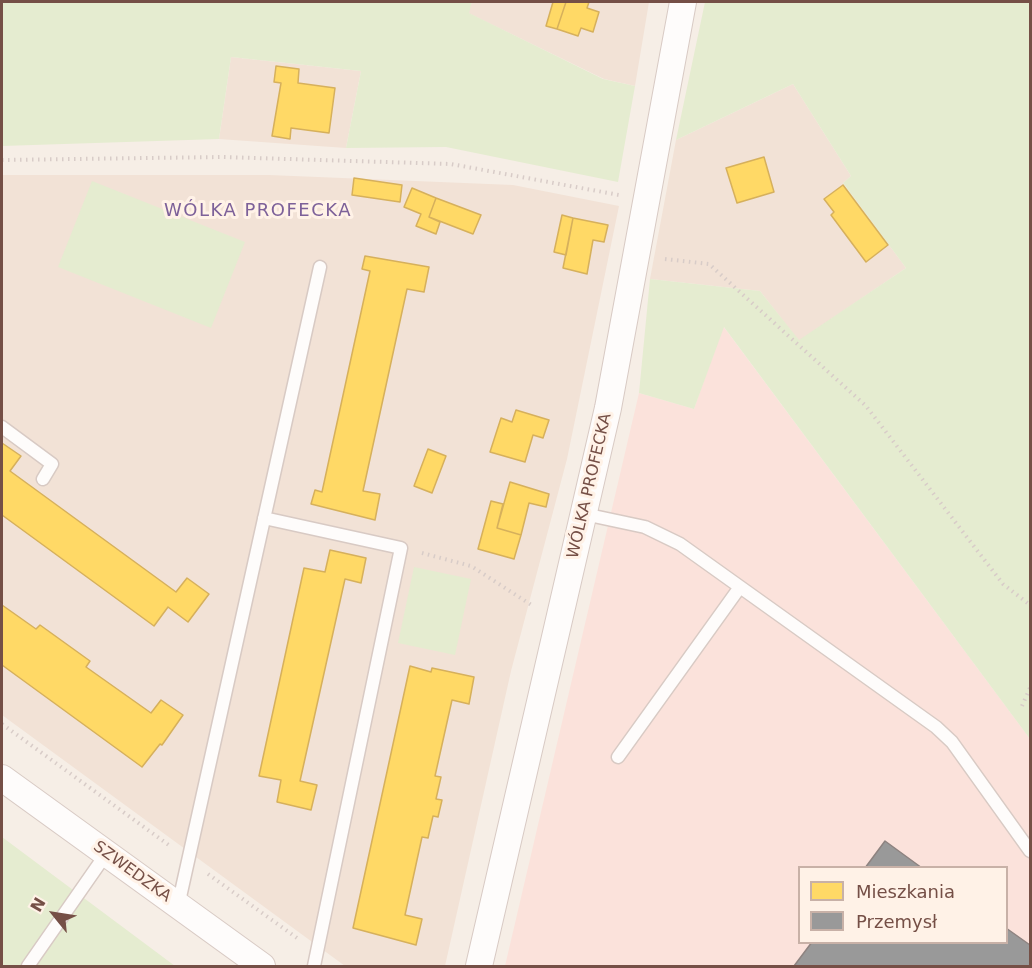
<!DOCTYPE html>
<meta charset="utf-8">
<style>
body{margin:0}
#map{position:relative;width:1032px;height:968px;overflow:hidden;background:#f6eee6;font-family:"DejaVu Sans",sans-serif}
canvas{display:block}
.frame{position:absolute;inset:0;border:3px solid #754f46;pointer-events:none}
.legend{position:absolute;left:798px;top:866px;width:210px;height:78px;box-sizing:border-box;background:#fff2e7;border:2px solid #c8b1a7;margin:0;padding:8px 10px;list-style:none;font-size:18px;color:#754f46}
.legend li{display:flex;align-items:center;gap:12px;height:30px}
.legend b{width:30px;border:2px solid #c8b1a7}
.north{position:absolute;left:24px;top:884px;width:60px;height:60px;-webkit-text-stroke:4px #fff2e7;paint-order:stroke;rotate:300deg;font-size:16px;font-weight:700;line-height:24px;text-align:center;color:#754f46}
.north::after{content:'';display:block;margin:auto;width:21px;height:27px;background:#754f46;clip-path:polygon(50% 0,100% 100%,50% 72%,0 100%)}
</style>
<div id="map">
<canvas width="1032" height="968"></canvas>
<div class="frame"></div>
<ul class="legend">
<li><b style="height:16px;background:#ffd966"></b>Mieszkania</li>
<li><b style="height:16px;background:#999"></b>Przemysł</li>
</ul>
<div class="north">N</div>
</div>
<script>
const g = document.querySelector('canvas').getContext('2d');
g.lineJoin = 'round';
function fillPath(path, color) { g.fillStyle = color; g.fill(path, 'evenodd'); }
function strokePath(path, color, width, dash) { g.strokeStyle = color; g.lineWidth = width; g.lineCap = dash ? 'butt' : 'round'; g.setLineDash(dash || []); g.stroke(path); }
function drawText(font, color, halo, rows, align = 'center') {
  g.font = font + ' "DejaVu Sans",sans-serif'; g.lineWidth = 6; g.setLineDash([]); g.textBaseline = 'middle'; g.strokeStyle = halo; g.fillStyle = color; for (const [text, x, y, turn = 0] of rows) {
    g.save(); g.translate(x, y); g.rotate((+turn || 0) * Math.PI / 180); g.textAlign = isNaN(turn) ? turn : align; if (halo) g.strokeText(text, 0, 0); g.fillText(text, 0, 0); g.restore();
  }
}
const residential = new Path2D(`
 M472,2H649L635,86L604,79L468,13Z
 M231,57L361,71L346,148L219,139Z
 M793,84L851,176L843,183L906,268L799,341L760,291L650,279L676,140Z
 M2,175H269L513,185L619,206L567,459L511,671L445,966H345L2,715Z`);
const commercial = new Path2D(`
 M723,326L1030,739V966H505L639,393L694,409ZM800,868H1006V942H800Z`);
const green = new Path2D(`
 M2,2H472L469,13L603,79L635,86L618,182L446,147L346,148L361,71L231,57L219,139L2,146Z
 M705,2H1030V739L724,327L694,409L639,393L650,279L760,291L799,340L906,268L843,183L851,176L793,84L676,140Z
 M92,181L245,242L211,328L58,267Z
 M414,567L471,579L455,655L398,643Z
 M2,837L175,966H2Z`);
const homes = new Path2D(`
 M553,2H566L557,29L546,26Z
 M566,2H589L587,8L599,12L593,32L581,28L578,36L557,29Z
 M276,66L299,69L298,83L335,88L329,133L291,128L290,139L272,136L281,83L274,82Z
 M764,157L774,192L737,203L726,168Z
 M354,178L402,185L400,202L352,195Z
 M843,185L888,245L866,262L831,215L834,212L824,199Z
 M412,188L436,198L429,217L440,222L436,234L416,226L421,214L404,207Z
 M436,198L481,215L473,234L429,217Z
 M562,215L573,218L566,255L554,252Z
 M573,218L608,225L604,242L593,240L587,274L563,268Z
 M365,256L429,267L424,292L407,289L363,491L380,494L375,520L311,504L315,490L322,492L370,271L362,269Z
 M516,410L549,420L543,438L533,435L525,462L490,452L501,418L512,422Z
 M2,443L21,456L10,471L176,592L187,578L209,594L188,622L168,607L154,626L2,515Z
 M428,449L446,456L432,493L414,486Z
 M510,482L549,494L546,507L529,503L521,535L497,528Z
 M491,501L503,504L497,528L521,535L514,559L478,549Z
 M330,550L366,558L361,583L345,579L300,781L317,785L311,810L277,802L281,780L259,776L304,568L325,572Z
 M2,605L36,629L40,625L90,661L86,667L151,713L161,700L183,715L162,745L160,744L142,767L2,665Z
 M410,666L431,672L432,668L474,677L469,704L452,700L435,776L441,777L436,799L442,800L438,817L433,816L428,838L422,837L405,915L422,919L416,945L353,928Z`);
const industry = new Path2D(`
 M885,841L922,868H865Z
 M1006,928L1030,945V966H794L812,942H1006Z`);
const path = new Path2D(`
 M2,160L222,157L451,164L619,195
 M665,259L709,264L866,406L1003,584L1030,605
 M422,553L471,566L533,606
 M1022,706L1030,688
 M2,724L170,846
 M208,874L297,938`);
const service = new Path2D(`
 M2,427L52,464L43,479
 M584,514L645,527L680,544L936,727L952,742L1030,851
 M264,518L401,548L314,966
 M618,757L740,587
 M178,906L320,267
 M28,966L106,854`);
const minor = new Path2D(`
 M2,778L262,966
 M479,966L608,408L683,2`);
const streetNames = [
 ["WÓLKA PROFECKA",590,486,-77],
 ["SZWEDZKA",132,872,36]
];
const neighbourhoodNames = [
 ["WÓLKA PROFECKA",258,211]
];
fillPath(residential, '#f2e2d6');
fillPath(commercial, '#fbe2db');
fillPath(green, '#e5ecd0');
fillPath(homes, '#ffd966');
strokePath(homes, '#d6b05c', 1.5);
fillPath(industry, '#999');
strokePath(industry, '#8e8380', 1.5);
strokePath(service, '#d8cac4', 15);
strokePath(minor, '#d8cac4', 28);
strokePath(path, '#d8ccc8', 4, [1.5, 4.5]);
strokePath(service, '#fefcfb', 12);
strokePath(minor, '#fefcfb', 26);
drawText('16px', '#754f46', '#fff2e7', streetNames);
g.letterSpacing = '1.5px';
drawText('18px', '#7d6199', '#fff2e7', neighbourhoodNames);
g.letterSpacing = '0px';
</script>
